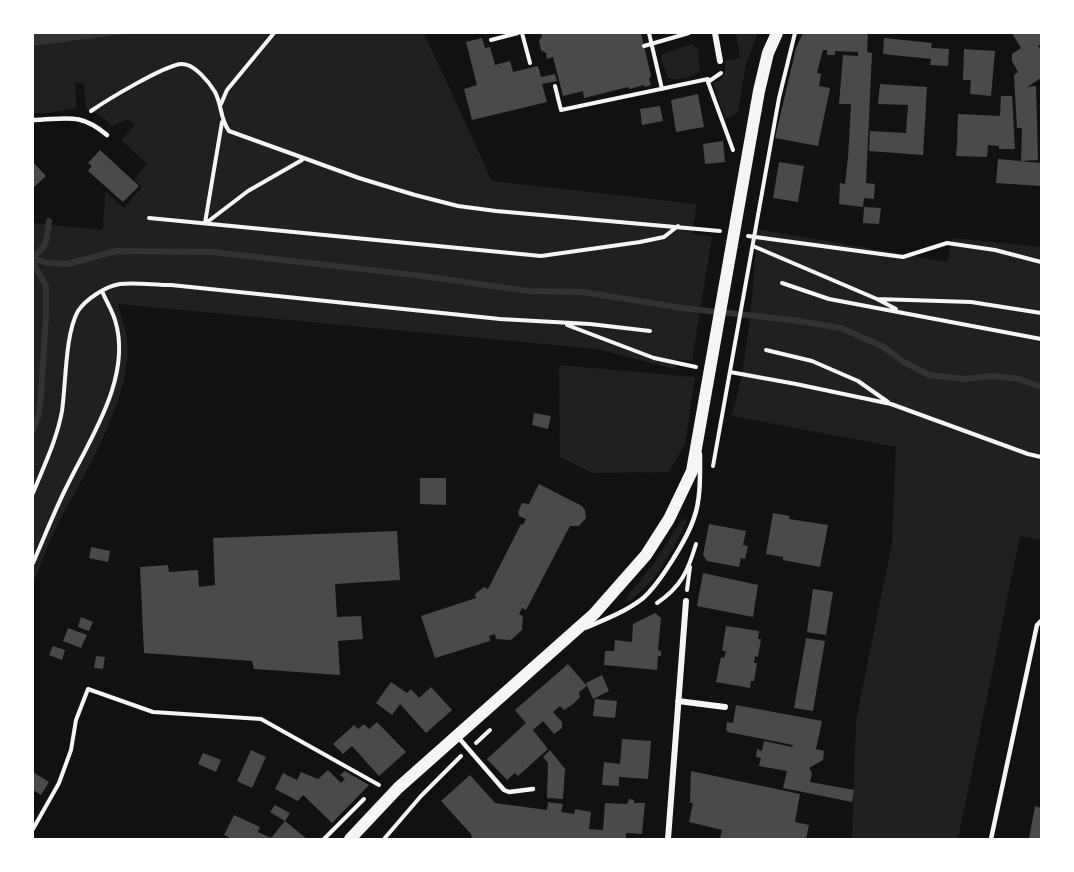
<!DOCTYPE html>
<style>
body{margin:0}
#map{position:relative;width:1074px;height:872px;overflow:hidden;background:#111;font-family:Roboto,sans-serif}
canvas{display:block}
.frame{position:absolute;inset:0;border:34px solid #fff;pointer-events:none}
</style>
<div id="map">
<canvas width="1074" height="872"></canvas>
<div class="frame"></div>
</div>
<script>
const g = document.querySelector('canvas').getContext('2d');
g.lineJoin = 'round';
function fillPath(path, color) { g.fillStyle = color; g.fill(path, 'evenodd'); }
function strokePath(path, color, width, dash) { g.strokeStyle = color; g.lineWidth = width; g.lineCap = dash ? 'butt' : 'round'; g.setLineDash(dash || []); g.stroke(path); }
const green = new Path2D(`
 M33,33H424L492,181L697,204L692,233L712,237L692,361L677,359L675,369L597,349L118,304C120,315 126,328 127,339C134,397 80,481 54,532C46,549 40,567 33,584V223L103,230L105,191L124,208L142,187L134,180L147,164L121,140L135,125L128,119L112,126L99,114L86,109L84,83H75L76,108L50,113H33Z
 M736,33H758L746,64L738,112L725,119L713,83C725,80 726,72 725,61L740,58Z
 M692,44L698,50L700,71C691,78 678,81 668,78L661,58L663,54Z
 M757,229L947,262L953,238L1041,247V540L1020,536L958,839H852L856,720L892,543L896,447L732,416C749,355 753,291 757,229Z
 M559,365L695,377L685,444L669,472L592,473L560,457Z
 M682,519L687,521C673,550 656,583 629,601L626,598L654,563Z`);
const water = new Path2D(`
 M33,33H132L33,46Z`);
const stream = new Path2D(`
 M33,256C48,248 47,236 49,221
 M33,258L47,263L68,264L116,251L212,252L423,276L528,291L583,292L682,308L792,320L841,328L882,346L904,362L929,375L965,379L993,376L1019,379L1041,387
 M33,263L46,286V316L41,395L39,414L33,430`);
const building = new Path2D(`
 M541,33H641L651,76L649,79L651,85L645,87L644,85L629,89L628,87L584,98L583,91L563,96L553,57L547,59L546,53L541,50L539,41L542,36Z
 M803,33H868L867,52L872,53L866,183L875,184L874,199L864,198L863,207L839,204L840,183L845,184L848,158L851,104H839L843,55L858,56V52L835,51V55H827V50H823L817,73L821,74L819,86L830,88L818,146L775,138L796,48Z
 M1012,33H1041V44L1038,46L1041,50V78L1027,87L1036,86L1038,160L1021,161L1022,128H1017L1014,75L1018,72L1012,61V54L1021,48Z
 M482,38L485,48L490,47L495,65L510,61L513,72L538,66L541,77L555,74L557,81L542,84L547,102L472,120L464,89L477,85L466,42Z
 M884,38L932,43L931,48L949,49L948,66L930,65L931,59L883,54Z
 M964,49L995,51L991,96L970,94L971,80H963Z
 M880,84L927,87L923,155L869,151L870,131L906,133L908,105L878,104Z
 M698,94L704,127L676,132L671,100Z
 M1001,96H1012L1015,149H999V146L988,145L987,157L956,156L957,144H959L957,143L958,114L1000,116Z
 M660,106L663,121L642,125L640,109Z
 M723,141L725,162L705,164L703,144Z
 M100,150L139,186L123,202L88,171L92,166L88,163Z
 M998,159L1041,163V186L996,183Z
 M33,162L46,176L33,188Z
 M779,162L804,166L798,202L773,198Z
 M864,207L881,208L879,224L863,223Z
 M534,413L551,416L548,429L532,425Z
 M420,478H446V505L420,504Z
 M539,484L582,506L585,510L586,518L579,526H570L526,610L522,608L519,614L523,616L522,630L511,640L496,639L495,634L489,636L490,641L435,658L421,616L476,598L475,594L484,587L488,589L521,524L523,525L526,519L519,516L518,512L522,503L529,504Z
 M773,513L790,516L789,519L828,525L820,567L783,560V557L766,554Z
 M709,524L746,531L743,545L748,546L745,559L741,558L739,567L707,561L703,555Z
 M397,531L400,580L335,584L337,617L361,616L363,639L338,641L340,675L254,669L252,661L144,653L140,567L168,565L169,572L198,570L199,587L215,585L213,538Z
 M91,547L110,551L108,562L89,558Z
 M703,573L758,585L753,617L697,606Z
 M813,589L833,592L826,635L807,632Z
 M655,613L661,618L658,650L661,651V656H658L657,670L604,665L605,651H614L615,640L632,642L633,624Z
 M81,617L93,622L89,631L78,627Z
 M726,626L759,631L758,639H761L758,657L755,656L754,663H757L755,676L754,681H751L750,688L716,682L721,657L724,658L726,651H722Z
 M68,628L87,635L81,648L63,641Z
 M806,638L825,641L813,711L794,708Z
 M53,646L65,650L62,660L49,655Z
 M96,656L105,657L103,669L94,668Z
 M568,664L587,686L579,692L580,697L572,705L564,710L560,706L553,712L562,722V728L554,734L543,721L533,730L548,749L518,776L515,773L507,780L487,759L526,723L515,710Z
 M602,675L609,691L593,699L586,683Z
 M391,682L407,693L411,689L419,698L431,687L452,710L426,733L400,704L392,715L376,703Z
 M595,699L617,701L615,718L593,716Z
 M736,705L822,721L816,749L824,751L823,760L809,768L812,773L810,782L854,790L852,802L783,788L787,771L759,766L761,758L756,757L757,749L762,751L764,741L792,747L793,745L728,732L726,730L727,722L733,723Z
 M377,722L406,752L379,776L352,746L343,754L333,744L354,725L358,729L364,724L369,729Z
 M622,739L651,741L648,779L619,777V786L602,785L604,762L620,764Z
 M251,750L266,757L252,788L237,781Z
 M550,750L565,769L563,799L547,798L548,763L543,757Z
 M203,753L221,760L216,772L198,764Z
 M328,770L341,783L345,779L340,775L345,771L369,785L332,823L303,795L298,801L275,789L283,773L297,780L301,772L318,779Z
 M691,771L800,794L795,822L809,825L806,839H720L722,830L689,822L693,803H690Z
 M33,772L49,782L41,795L33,790Z
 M470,775L495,803L547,810L548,802L563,804L561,812L574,814L575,809L591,812L589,829L603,830L605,803L627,804L629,799L634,800V803H645L642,834L626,833V839H472L471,834L441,801Z
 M275,805L290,813L285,821L270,812Z
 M1035,806L1041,808V839H1029Z
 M234,815L260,827L258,832L271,838L285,821L307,839H232L224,835Z`);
const path = new Path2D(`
 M522,33L530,63
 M649,33L662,89
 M491,40L518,33
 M644,46L689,33
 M721,73L708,82L733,150
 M555,86L561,110L708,79
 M221,104L227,90L274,33
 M91,111C107,100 163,66 181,64C194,63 209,82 215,92C222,105 220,119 229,131L359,178L415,195L458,206L496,211L720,231
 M149,218L541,256L640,242L664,237L678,226
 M205,223L222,122
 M206,223L248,191L302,160
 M748,236L903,257L947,243L995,250L1041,262
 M753,246L877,299L896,309
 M782,283L829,299L1041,339
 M877,299L971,302L1041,313
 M567,325L654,358L696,367
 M766,350L812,361L858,381L888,402
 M730,372L796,384L891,404L1028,454L1041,457
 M713,466L779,98L795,33
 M33,493C44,466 57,439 62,411C66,384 65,334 78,311C86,299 106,286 120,284C136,282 154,285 171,285L500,319L590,324L650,331
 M33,563C44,538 54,512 66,488C89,440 133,377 115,320C112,310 106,301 102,291
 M687,590L690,567
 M657,603C681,587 688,571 696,544
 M476,743L490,730
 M33,829L59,783L71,750L76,720L88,689L153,712L261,719L379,785
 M324,839L364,799
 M384,839L421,796L461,756`);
const service = new Path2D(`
 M33,120C67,119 80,112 107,135
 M585,628C604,620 625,612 642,599C659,585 687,539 694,518C701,499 700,474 700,454
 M458,737L504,790L509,792L533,789
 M991,839L1037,625L1041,621`);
const minor = new Path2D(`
 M715,33L720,61
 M678,701L725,707
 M668,839L686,601`);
const secondary = new Path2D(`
 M350,839L398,788L594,614L646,555L669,519L692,471L759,91L768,53L777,33`);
fillPath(green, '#202020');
fillPath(water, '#333');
strokePath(stream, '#333', 6);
fillPath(building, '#4a4a4a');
strokePath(path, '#f5f5f5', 4);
strokePath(service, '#f5f5f5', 4.5);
strokePath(minor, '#f5f5f5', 6);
strokePath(secondary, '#f5f5f5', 12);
</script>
